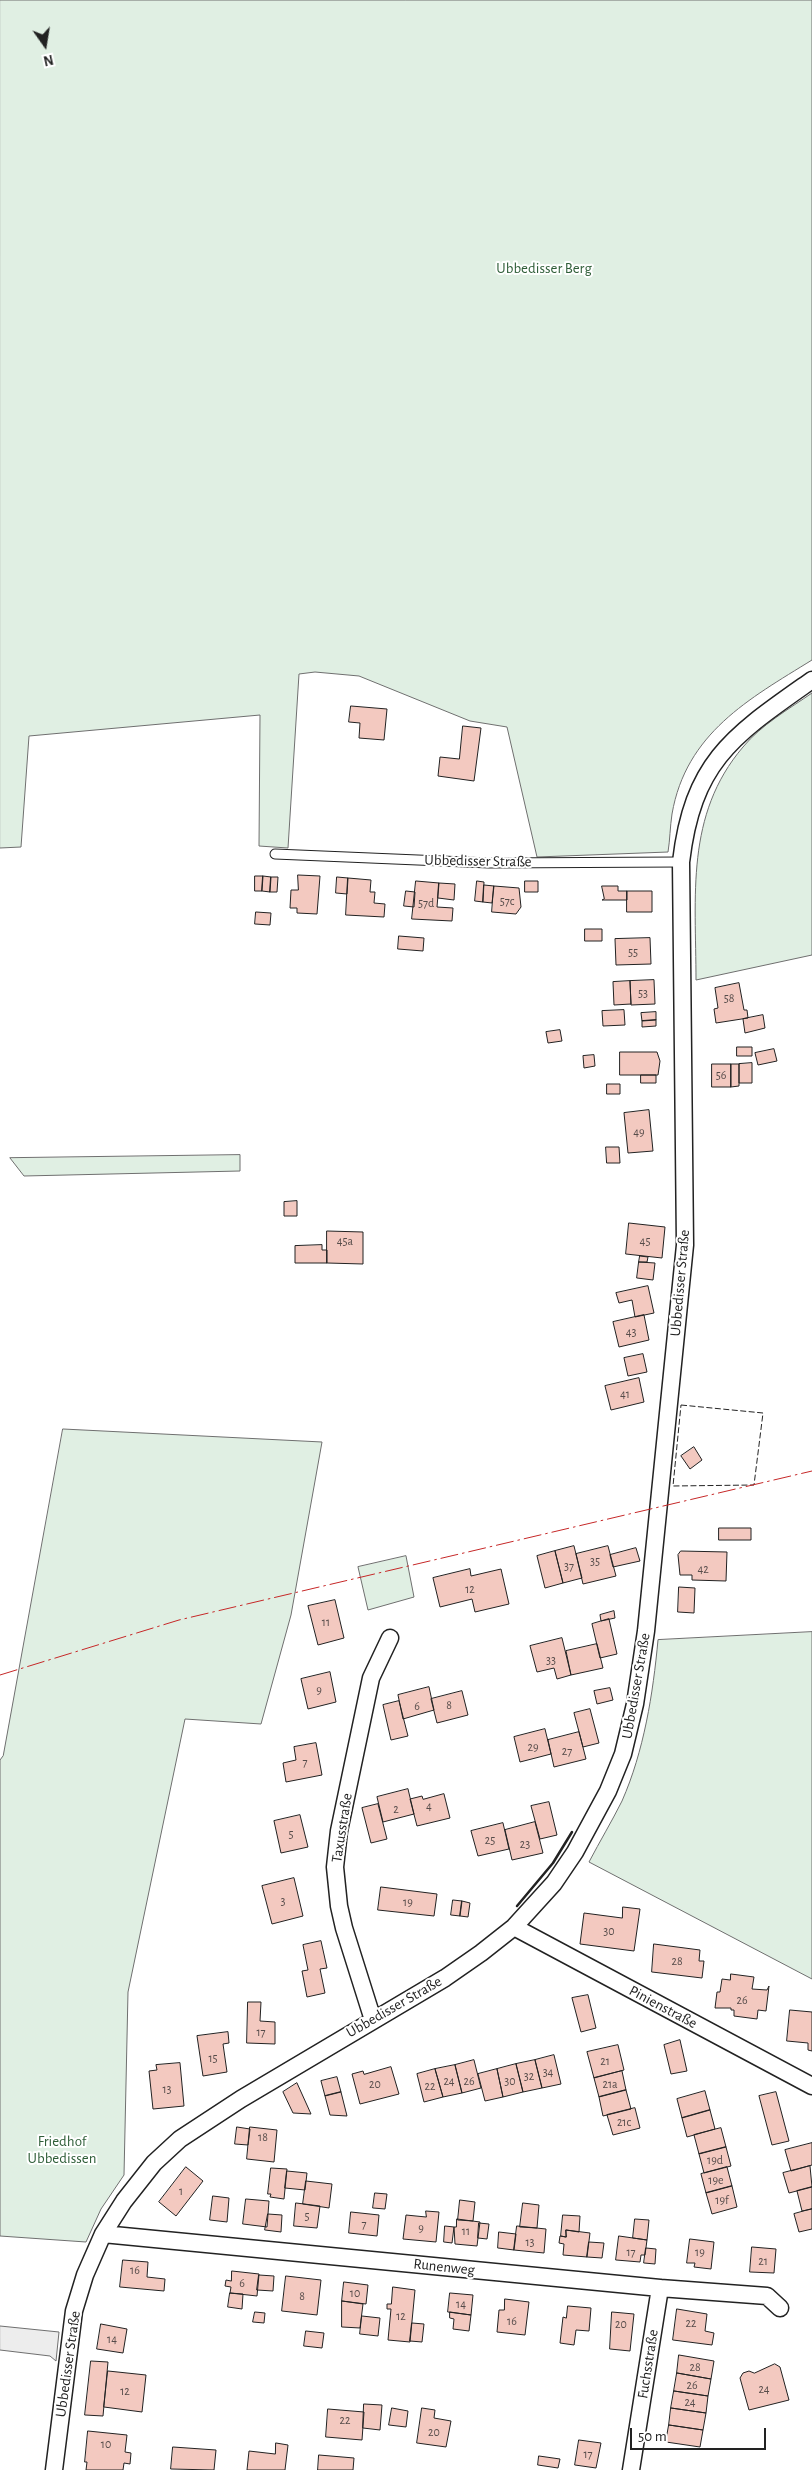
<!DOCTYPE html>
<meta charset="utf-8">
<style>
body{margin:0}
#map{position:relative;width:812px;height:2470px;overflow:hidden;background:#fff;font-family:"Alegreya Sans",sans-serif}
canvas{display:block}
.north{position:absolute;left:20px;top:20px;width:50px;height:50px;-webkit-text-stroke:4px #fff;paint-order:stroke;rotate:167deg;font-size:14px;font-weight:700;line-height:20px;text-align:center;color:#222}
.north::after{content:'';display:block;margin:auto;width:18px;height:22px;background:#222;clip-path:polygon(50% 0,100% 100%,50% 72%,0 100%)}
.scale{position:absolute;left:630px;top:2428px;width:136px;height:22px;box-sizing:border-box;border:2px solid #222;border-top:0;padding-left:6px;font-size:15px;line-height:18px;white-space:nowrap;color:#222;-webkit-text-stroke:4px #fff;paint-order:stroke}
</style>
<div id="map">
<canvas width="812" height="2470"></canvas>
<div class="north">N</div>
<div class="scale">50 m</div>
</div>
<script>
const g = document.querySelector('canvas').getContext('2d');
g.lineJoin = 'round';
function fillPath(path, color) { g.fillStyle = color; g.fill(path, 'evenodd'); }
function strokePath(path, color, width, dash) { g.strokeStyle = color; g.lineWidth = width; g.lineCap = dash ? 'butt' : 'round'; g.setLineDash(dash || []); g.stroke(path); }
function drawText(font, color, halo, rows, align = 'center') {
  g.font = font + ' "Alegreya Sans",sans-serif'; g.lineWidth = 4; g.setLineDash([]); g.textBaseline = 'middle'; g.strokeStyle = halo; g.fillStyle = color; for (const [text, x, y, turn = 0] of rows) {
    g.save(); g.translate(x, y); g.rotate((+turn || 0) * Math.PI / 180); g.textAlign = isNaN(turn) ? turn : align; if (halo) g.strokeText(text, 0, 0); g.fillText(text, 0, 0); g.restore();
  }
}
const green = new Path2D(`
 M0,0H812V660C749,699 686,733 672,814C670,827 670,840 668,852L537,857L507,727L470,721L359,676L315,672L299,674L288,848L259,846L260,715L29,736L21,847L0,848Z
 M812,693V955L696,980C696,896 685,815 743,747C761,725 789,709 812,693Z
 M240,1155V1171L24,1176L10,1158Z
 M63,1429L322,1442L291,1615L261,1724L185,1719L128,1992L124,2175L101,2209L86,2242L0,2236V1760L3,1756Z
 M406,1556L414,1597L368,1610L358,1567Z
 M812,1632V1979L589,1862C600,1841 612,1821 622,1801C644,1751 653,1694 658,1640Z`);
const parking = new Path2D(`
 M0,2326L59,2332L56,2361L50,2356L0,2350Z`);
const building = new Path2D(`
 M351,706L387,709L384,740L359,738L360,723L349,722Z
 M463,726L481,728L474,781L438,776L440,757L459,759Z
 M298,875L320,876L317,914L297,913V908H290L291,890H298Z
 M255,876H263L262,891H255Z
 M263,876L271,877L270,892L262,891Z
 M271,877H278L277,892H270Z
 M337,877L348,878L347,894L336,893Z
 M348,878L371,880L370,892H375L374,903L385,904L384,917L346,915Z
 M416,881L439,883L437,907L453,908L452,921L412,919Z
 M477,881L484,882L483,902L475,901Z
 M525,881H538V892H525Z
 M439,883L455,884L454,900L438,898Z
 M484,885L494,886L492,903L483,902Z
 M494,886L519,888L521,907L516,914L492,912Z
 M602,886H618V891H627V900H602L604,899Z
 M406,891L415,892L414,907L404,906Z
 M627,891H652V912H627Z
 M256,912L271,913L270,925L255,924Z
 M585,929H602V941H585Z
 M399,936L424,938L423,951L398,949Z
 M650,938L651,964L616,965L615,939Z
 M654,980L655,1004L631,1005L630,981Z
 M630,981L631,1004L614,1005L613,982Z
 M739,983L744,1010H747L748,1018L716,1023L714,1009L718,1008L715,988Z
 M624,1010L625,1025L603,1026L602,1011Z
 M656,1012V1020L642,1021L641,1013Z
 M763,1015L765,1028L745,1033L743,1019Z
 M656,1020V1026L642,1027V1021Z
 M560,1030L562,1041L548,1043L546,1032Z
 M737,1047H752V1056H737Z
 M774,1049L777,1061L758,1065L755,1053Z
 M620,1052H657L660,1061L658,1075H620Z
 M594,1055L595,1066L584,1068L583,1056Z
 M752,1063V1083H739V1064Z
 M712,1064H731V1087H712Z
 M731,1064H739V1086L731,1087Z
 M641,1075H656V1083H641Z
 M607,1084H620V1094H607Z
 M649,1110L653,1151L628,1153L624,1113Z
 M606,1147H619L620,1163H607Z
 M297,1201V1216H284V1202Z
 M629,1223L665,1227L662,1258L626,1254Z
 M327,1231L363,1232V1264L327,1263Z
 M322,1245V1250H327V1263H295V1246Z
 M640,1256L648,1257L647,1262H639Z
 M639,1262L655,1263L653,1280L637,1278Z
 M648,1286L654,1313L635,1317L632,1300L619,1303L616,1293Z
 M644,1315L649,1340L619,1347L613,1322Z
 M643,1354L647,1372L628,1376L624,1358Z
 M639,1378L644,1402L611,1410L605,1386Z
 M694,1447L702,1460L690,1469L681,1456Z
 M719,1528H751V1540H719Z
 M574,1546L582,1578L563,1583L555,1551Z
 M608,1546L616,1576L583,1584L576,1554Z
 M636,1548L640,1561L613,1567L610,1555Z
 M555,1551L563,1583L545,1588L537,1556Z
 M681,1551L727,1552L726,1581L692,1580V1575H680L678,1555Z
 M470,1569L471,1576L501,1569L509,1604L475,1612L472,1599L440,1607L433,1578Z
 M679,1587L695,1588L694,1613L678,1612Z
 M335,1600L344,1638L318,1645L308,1606Z
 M614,1611L615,1618L601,1621L600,1615Z
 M609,1619L617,1654L600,1658L592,1624Z
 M562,1638L571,1675L557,1679L554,1668L537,1672L530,1646Z
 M597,1644L603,1668L571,1675L566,1651Z
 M330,1672L336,1702L308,1709L301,1679Z
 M429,1687L434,1710L403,1719L398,1695Z
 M610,1688L613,1700L597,1704L594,1691Z
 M462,1691L468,1715L437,1723L431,1699Z
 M399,1701L408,1736L391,1740L383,1705Z
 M590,1709L599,1743L583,1747L574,1713Z
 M545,1729L551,1754L520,1762L514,1737Z
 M579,1732L586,1759L554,1767L548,1740Z
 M316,1743L322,1775L286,1782L283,1763L296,1760L294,1747Z
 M408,1789L414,1814L383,1822L377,1797Z
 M444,1794L450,1818L417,1826L410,1799L422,1796L423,1799Z
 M549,1802L557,1835L540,1839L531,1806Z
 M378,1804L387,1839L371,1843L362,1808Z
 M300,1815L308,1847L281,1853L274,1821Z
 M535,1822L543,1853L512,1860L505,1830Z
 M503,1823L509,1849L478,1856L471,1831Z
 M294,1878L303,1916L272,1924L262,1886Z
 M381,1887L437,1894L434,1916L378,1910Z
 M453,1900L462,1901L460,1916L451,1915Z
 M462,1901L470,1903L468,1917L460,1916Z
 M623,1907L640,1909L634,1951L580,1944L584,1913L622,1918Z
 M321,1941L327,1968L320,1969L325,1993L307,1997L302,1971L308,1970L303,1945Z
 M654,1944L700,1950L699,1961H704L702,1978L652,1972Z
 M731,1974L754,1977L752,1989L767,1990L769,1986L766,2011L758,2010L757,2019L734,2016V2010H731V2008H715L717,1992H720L722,1979L730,1980Z
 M588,1995L596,2028L581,2032L572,1998Z
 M248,2002H261L260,2021L275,2022V2044L247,2043Z
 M790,2010L812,2012V2051L808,2050V2043L787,2041Z
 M228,2032L229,2043L223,2044L227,2072L203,2076L197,2036Z
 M680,2040L687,2071L671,2074L664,2045Z
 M618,2045L624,2070L594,2078L587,2052Z
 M554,2055L561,2084L542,2088L535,2060Z
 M474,2060L481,2088L462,2093L455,2065Z
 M535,2060L542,2088L523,2092L516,2064Z
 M180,2063L184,2106L153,2109L149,2071L157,2070L156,2065Z
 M516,2064L523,2092L503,2097L497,2069Z
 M455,2065L462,2093L443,2097L435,2069Z
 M391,2067L399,2094L360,2104L352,2074L363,2071L364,2074Z
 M435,2069L443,2097L424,2102L417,2074Z
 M497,2069L503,2097L485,2101L478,2074Z
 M622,2071L626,2090L599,2097L594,2078Z
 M337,2077L341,2092L325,2096L321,2081Z
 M297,2083L311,2114L293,2113L283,2092Z
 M626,2090L631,2109L603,2116L599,2097Z
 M705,2091L710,2110L682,2118L677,2099Z
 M341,2092L347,2116L330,2115L325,2096Z
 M776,2092L789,2141L772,2145L759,2096Z
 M635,2108L640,2128L613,2135L607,2115Z
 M710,2110L715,2129L687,2137L682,2118Z
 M237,2127L250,2129L248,2145L235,2144Z
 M250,2127L277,2130L274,2162L247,2159Z
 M721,2128L726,2147L699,2154L694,2135Z
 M812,2143V2165L791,2171L785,2150Z
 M726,2147L731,2166L704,2173L699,2154Z
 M810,2166L812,2187L789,2193L783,2173Z
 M186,2167L203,2181L176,2216L159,2202Z
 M727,2167L732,2186L706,2193L701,2174Z
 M271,2168L287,2169L284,2199L270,2197L271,2194H268Z
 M287,2171L307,2173L305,2190L285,2188Z
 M306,2181L332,2184L329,2208L303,2204Z
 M732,2186L737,2207L712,2214L706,2193Z
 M812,2187V2209L802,2211L797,2191Z
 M375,2193L387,2194L385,2209L373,2208Z
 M213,2196L229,2198L227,2222L210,2220Z
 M246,2199L269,2201L267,2227L243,2224Z
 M460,2200L475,2202L473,2221L458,2220Z
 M296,2203L320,2206L317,2228L294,2226Z
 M523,2203L539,2205L537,2228L520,2227Z
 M812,2209V2229L799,2232L794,2214Z
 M426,2211L439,2212L436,2242L403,2239L406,2215L426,2217Z
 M351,2212L379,2215L377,2236L349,2233Z
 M268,2214L282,2215L281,2232L265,2230Z
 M563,2215L580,2216L579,2232L566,2230V2237L561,2236Z
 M457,2219L480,2222L477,2246L455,2244L454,2227H456Z
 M635,2219L649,2220L647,2240L633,2238Z
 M479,2223L489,2224L487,2239L478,2238Z
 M445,2226L454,2227L452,2243L444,2242Z
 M517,2226L546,2229L544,2253L514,2250Z
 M566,2230L590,2233L587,2257L563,2255L564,2244L559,2243L560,2236L566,2237Z
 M499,2232L516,2234L514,2250L498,2248Z
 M619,2236L647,2240L645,2255H641L640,2262L616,2260Z
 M690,2239L714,2242L711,2269L694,2267L695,2263H687Z
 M589,2242L604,2243L602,2258L587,2257Z
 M752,2247L776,2249L774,2273L750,2272Z
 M646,2248L656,2249L655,2264L644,2263Z
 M123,2260L148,2262L147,2277L165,2279L164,2291L120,2287Z
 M232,2271L259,2274L257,2296L230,2293L231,2287L225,2286L226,2280L231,2281Z
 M259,2275L274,2276L273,2291L257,2290Z
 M286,2276L321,2280L317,2315L282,2311Z
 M344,2282L368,2285L366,2304L342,2301Z
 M393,2287L415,2290L410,2342L388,2340L391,2309H387V2304H391Z
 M230,2293L243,2294L242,2309L228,2307Z
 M450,2293L473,2295L471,2315L448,2312Z
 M505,2299L529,2302L525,2335L497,2332L499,2310H504Z
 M342,2301L363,2304L360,2328L342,2327Z
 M568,2306L591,2308L589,2331L576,2330L574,2345L560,2343L563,2317L566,2318Z
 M677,2309L707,2314L705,2331L714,2333L712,2345L673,2340Z
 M255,2312L265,2313L264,2323L253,2322Z
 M450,2312L471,2315L469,2331L453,2329L454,2319L450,2318Z
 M612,2312L634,2314L630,2351L610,2349Z
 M362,2316L380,2318L378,2336L360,2334Z
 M412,2323L424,2324L422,2342L410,2341Z
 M101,2324L127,2329L123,2353L97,2349Z
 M306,2331L324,2333L322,2348L304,2346Z
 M679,2355L714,2361L711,2379L677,2373Z
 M91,2361L108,2362L103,2416L85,2415Z
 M775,2364L780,2367L789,2400L749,2410L740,2378L743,2373L749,2371L754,2373Z
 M108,2371L146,2375L142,2412L104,2407Z
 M677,2373L711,2379L708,2396L674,2391Z
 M674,2391L708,2396L706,2413L671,2408Z
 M364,2404L382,2405L380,2430L363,2428Z
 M392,2408L408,2411L406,2427L389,2425Z
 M422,2408L435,2410L434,2418L451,2421L446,2447L417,2443Z
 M671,2408L706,2413L703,2430L669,2425Z
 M328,2409L364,2412L362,2440L326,2437Z
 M669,2425L703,2430L700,2447L666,2442Z
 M88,2431L127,2435L125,2452L131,2453L130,2464L124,2463L123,2470H86L87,2462H85Z
 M579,2440L601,2443L596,2468L575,2465Z
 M276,2443L288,2445L285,2470H247L249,2451L275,2454Z
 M173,2447L216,2450L214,2470L171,2469Z
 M319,2455L354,2458L353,2470H318Z
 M539,2456L560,2459L558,2468L538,2465Z`);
const lane = new Path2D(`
 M275,854L489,863L681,862`);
const street = new Path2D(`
 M514,1927L812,2086
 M373,2020L344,1928L339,1906L335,1867L339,1831L371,1678L390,1638
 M103,2234L660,2288L767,2296L780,2308
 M54,2470L74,2311L85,2275L103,2234L124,2201L154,2163L180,2139L241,2099L445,1978L481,1953L514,1927L554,1883L575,1852L608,1791L623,1754L635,1704L646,1631L685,1245L681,862C693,760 734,735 812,680
 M631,2470L660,2288`);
const fence = new Path2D(`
 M681,1405L763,1413L754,1485L673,1486Z`);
const wall = new Path2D(`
 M517,1906L553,1863L572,1832`);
const power = new Path2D(`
 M0,1675L179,1620L812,1471`);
const numberNames = [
 ["57c",507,901],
 ["57d",426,903],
 ["55",633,952],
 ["53",643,993],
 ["58",729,998],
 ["56",721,1075],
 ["49",639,1132],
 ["45a",345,1241],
 ["45",645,1241],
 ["43",631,1332],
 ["41",625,1394],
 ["35",595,1561],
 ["37",569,1566],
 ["42",703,1569],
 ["12",470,1589],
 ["11",326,1622],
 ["33",551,1660],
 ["9",319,1690],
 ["8",449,1705],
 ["6",417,1706],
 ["29",533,1747],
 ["27",567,1751],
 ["7",305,1762],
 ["4",429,1806],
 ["2",396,1809],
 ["5",291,1834],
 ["25",490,1840],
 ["23",525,1844],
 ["3",283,1901],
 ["19",408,1902],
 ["30",609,1931],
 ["28",677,1961],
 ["26",742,2000],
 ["17",261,2032],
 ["15",213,2058],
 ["21",605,2061],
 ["34",548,2072],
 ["32",529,2076],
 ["24",449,2081],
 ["26",469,2081],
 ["30",510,2081],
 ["20",375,2084],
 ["21a",610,2084],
 ["22",430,2086],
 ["13",167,2089],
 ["21c",624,2122],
 ["18",263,2137],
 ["19d",715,2160],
 ["19e",716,2180],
 ["1",181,2191],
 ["19f",722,2200],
 ["5",307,2216],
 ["7",364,2224],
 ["9",421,2228],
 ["11",466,2231],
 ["13",530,2242],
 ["17",631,2252],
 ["19",700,2252],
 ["21",763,2261],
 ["16",135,2270],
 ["6",242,2283],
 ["10",355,2293],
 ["8",302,2296],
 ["14",461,2304],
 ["12",401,2316],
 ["16",512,2321],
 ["22",691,2323],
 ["20",621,2324],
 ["14",112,2339],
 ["28",695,2367],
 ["26",692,2385],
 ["24",764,2389],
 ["12",125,2391],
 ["24",690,2402],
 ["22",345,2420],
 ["20",434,2432],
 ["10",106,2444],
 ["17",588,2454]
];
const parkNames = [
 ["Ubbedisser Berg",544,268],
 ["Friedhof",62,2141],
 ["Ubbedissen",62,2158]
];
const streetNames = [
 ["Ubbedisser Straße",478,861,1],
 ["Ubbedisser Straße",680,1283,-85],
 ["Ubbedisser Straße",636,1686,-80],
 ["Taxusstraße",342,1828,-81],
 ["Ubbedisser Straße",394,2007,-30],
 ["Pinienstraße",663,2007,28],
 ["Runenweg",444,2267,6],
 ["Ubbedisser Straße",68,2364,-82],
 ["Fuchsstraße",648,2364,-81]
];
fillPath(green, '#e0efe3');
strokePath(green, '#6f6f6f', 1);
fillPath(parking, '#ededed');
strokePath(parking, '#6f6f6f', 1);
fillPath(building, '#f3c9c0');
strokePath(building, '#222', 1);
strokePath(lane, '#222', 11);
strokePath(street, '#222', 19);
strokePath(lane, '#fff', 9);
strokePath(street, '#fff', 16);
strokePath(fence, '#222', 1, [6, 2.5]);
strokePath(wall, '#222', 2.5);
strokePath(power, '#c62828', 1, [18, 4, 2.5, 4]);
drawText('12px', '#564c4a', null, numberNames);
drawText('15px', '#2f5e38', '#fff', parkNames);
drawText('15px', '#222', '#fff', streetNames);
</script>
